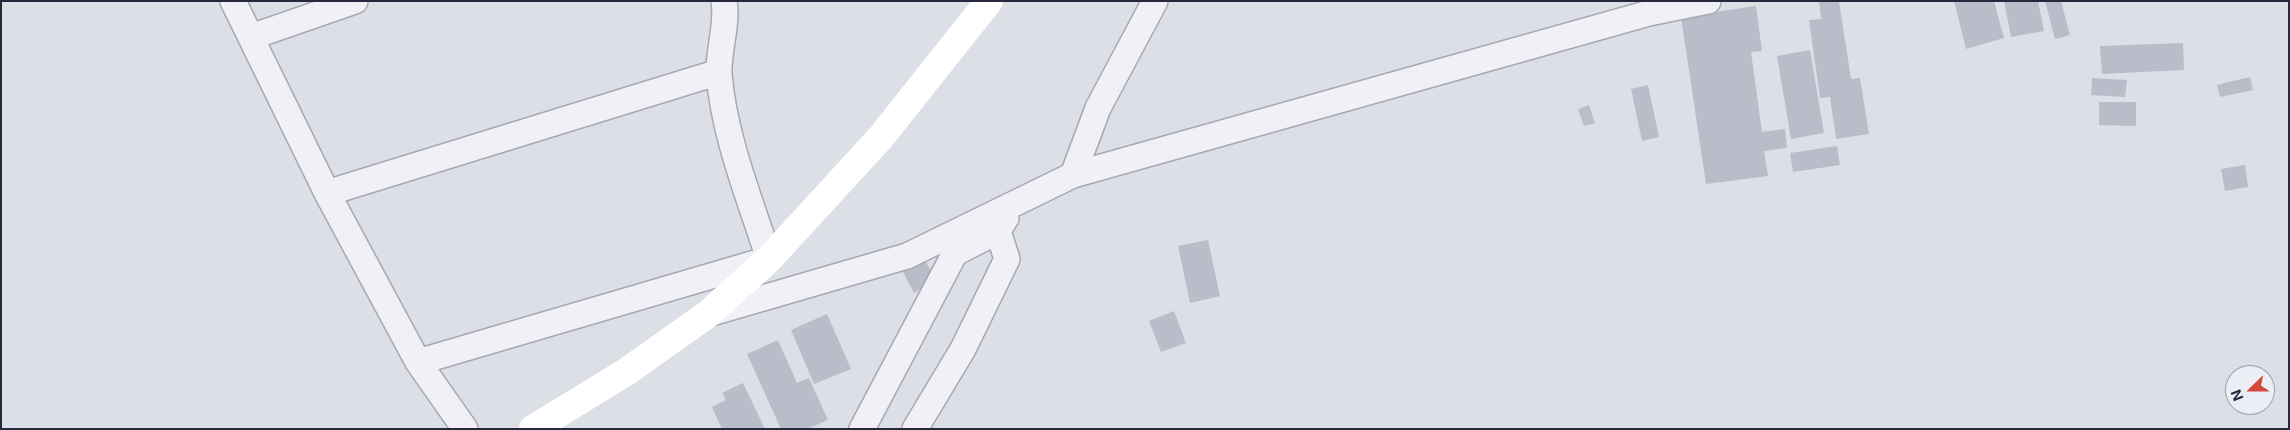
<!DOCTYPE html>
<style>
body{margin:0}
#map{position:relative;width:2290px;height:430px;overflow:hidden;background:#dddfe7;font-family:Inter,sans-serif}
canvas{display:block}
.frame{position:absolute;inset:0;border:2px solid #26293e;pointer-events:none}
.north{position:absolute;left:2225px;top:365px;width:50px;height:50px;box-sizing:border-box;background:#eceef5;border:1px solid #9d9fac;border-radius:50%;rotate:248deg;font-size:14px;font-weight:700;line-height:20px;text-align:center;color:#26293e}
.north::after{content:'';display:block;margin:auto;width:18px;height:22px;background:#d2493c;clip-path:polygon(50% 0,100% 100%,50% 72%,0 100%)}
</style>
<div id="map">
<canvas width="2290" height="430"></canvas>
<div class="frame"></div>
<div class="north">N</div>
</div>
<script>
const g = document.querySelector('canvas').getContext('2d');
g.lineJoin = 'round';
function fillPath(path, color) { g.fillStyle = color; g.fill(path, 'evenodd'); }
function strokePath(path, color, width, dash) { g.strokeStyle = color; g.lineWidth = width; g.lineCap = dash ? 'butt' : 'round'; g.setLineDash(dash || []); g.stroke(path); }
const building = new Path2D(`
 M1819,1H1839L1851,79L1860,78L1869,134L1836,139L1830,97L1820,98L1809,20L1821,19Z
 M1954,1H1994L2004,38L1966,49Z
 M2004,1H2038L2044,31L2011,37Z
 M2045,1H2061L2070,35L2055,39Z
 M1756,6L1762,51L1751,52L1762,132L1785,129L1787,148L1764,151L1768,176L1706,184L1681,17Z
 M2183,43L2184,70L2102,74L2100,46Z
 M1810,50L1824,133L1791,139L1777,56Z
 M2250,77L2253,90L2220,97L2217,85Z
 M2092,78L2127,80L2125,97L2091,95Z
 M1648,85L1659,137L1642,141L1631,89Z
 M2099,102H2136V126L2099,125Z
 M1589,105L1595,123L1584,126L1578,109Z
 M1837,146L1840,165L1793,172L1790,153Z
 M2245,165L2248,187L2225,191L2221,169Z
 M1208,240L1220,296L1190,303L1178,246Z
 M925,260L936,280L914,293L903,272Z
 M1174,311L1186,343L1161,352L1149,321Z
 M827,314L851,369L814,384L791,330Z
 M778,340L797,383L809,378L828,420L807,429H781L747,354Z
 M743,383L765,429H722L712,407L726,400L722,393Z`);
const street = new Path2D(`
 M233,1L327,193L418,362L465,429
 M251,37L355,1
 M1073,175L1098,108L1155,1
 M327,193L719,72
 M708,314L907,256L1073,175L1649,13L1708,1
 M418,362L769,259C750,199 724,137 719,74C718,50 728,25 724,1
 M862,429L955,253L998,231L1006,218
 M915,429L963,349L1007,259L998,231`);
const secondary = new Path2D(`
 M533,429L626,372L708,314L769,259L881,137L989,1`);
fillPath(building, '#babcca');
strokePath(street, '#a6a8b4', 28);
strokePath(street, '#f0f0f6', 25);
strokePath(secondary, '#fff', 28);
</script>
